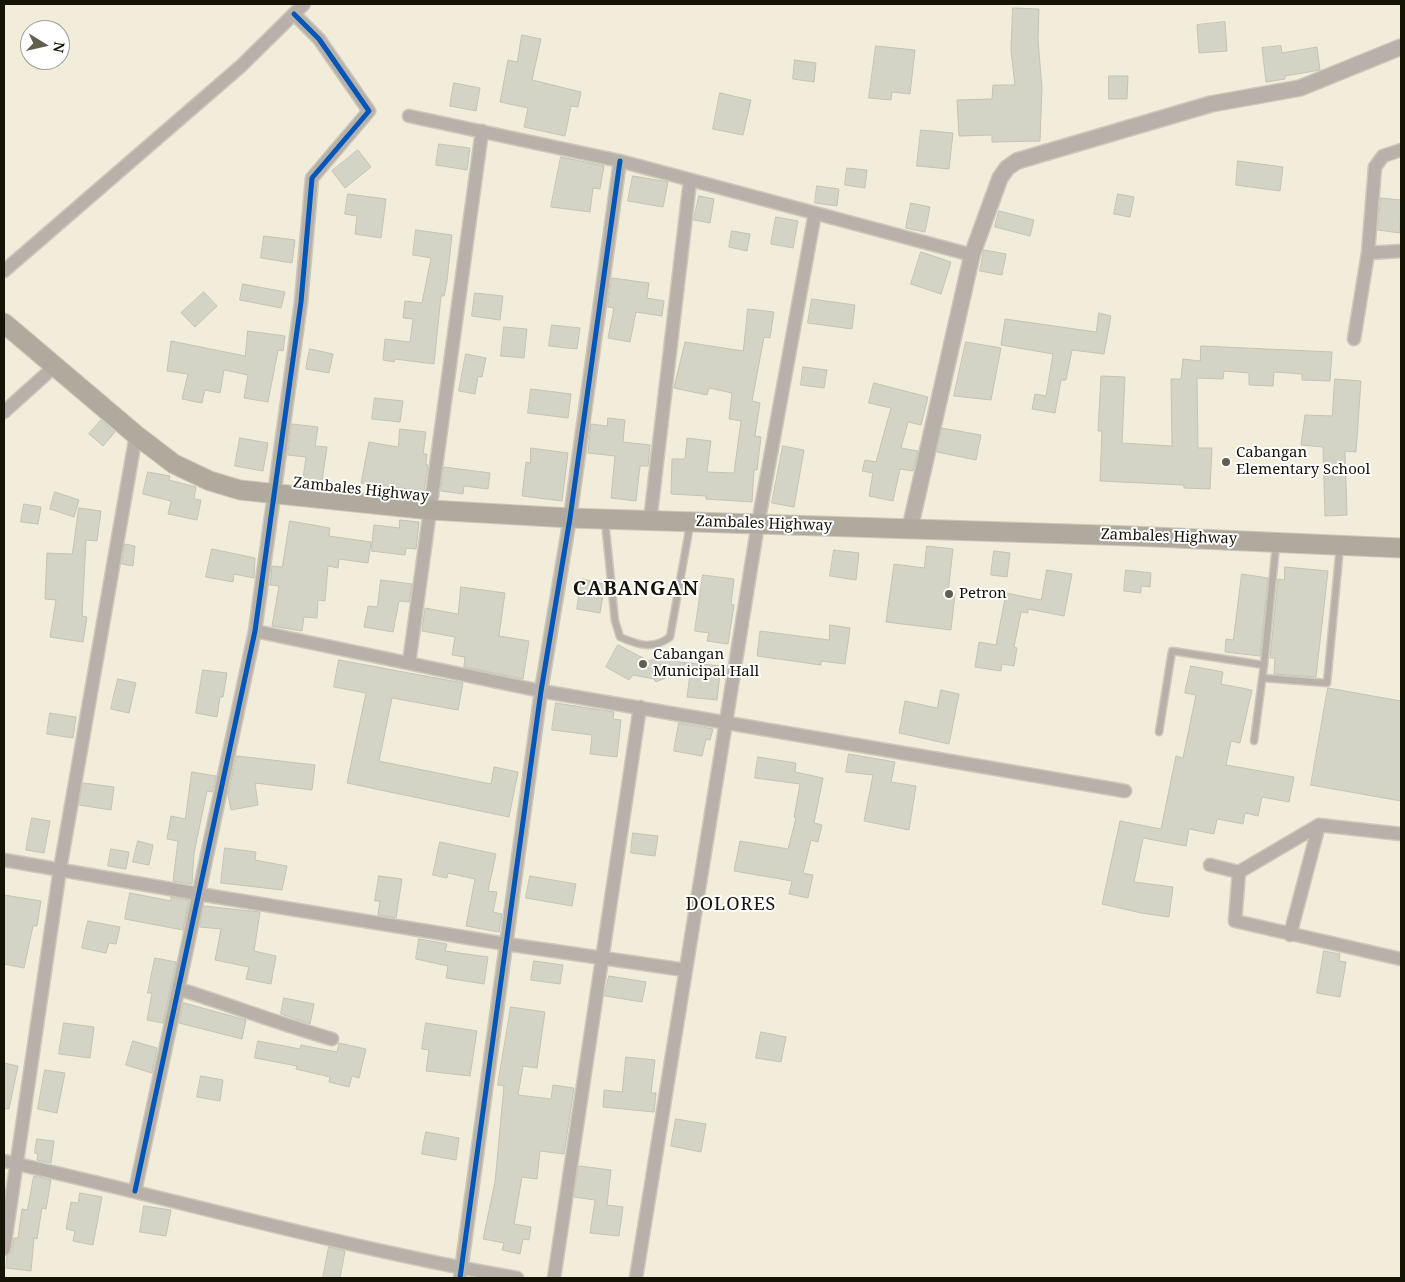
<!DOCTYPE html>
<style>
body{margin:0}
#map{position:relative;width:1405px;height:1282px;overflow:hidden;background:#f2ecda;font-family:"Noto Serif",serif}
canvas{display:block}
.frame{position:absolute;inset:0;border:5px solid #151206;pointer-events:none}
.north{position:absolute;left:20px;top:20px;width:50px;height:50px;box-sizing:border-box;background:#fff;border:1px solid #a1a09b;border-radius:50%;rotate:99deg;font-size:14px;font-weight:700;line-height:20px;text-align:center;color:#151206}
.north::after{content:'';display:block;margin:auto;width:18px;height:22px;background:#625e50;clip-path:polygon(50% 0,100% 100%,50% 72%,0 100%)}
</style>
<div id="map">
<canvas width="1405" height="1282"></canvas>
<div class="frame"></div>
<div class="north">N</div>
</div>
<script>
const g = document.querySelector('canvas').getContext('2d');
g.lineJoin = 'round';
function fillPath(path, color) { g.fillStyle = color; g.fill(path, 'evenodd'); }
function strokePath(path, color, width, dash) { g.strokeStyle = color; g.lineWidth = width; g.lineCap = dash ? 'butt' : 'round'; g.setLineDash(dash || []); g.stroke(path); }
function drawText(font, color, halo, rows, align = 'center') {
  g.font = font + ' "Noto Serif",serif'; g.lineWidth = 4; g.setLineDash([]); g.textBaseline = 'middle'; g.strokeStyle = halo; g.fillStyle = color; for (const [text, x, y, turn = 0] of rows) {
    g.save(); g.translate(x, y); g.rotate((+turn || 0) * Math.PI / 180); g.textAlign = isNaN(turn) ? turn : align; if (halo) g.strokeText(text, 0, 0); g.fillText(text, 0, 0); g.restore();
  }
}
const building = new Path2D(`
 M1013,8L1039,9L1038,40L1042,88L1040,141L992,142V135L959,136L957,100L992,99L993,85H1015L1011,51Z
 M1225,22L1227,51L1199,53L1197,25Z
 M522,35L541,39L532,80L581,92L578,107L571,106L565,136L524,127L528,108L500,102L508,60L517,62Z
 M876,46L915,50L910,94L892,92L891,100L869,98Z
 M1281,46L1282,53L1317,47L1320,70L1285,76V79L1266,82L1262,48Z
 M795,60L816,63L814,82L793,79Z
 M1109,76H1128L1127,99H1109Z
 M454,83L480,88L476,111L450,106Z
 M720,93L751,100L743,135L713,129Z
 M921,130L953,133L949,169L917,166Z
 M439,144L470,148L467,170L436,165Z
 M358,150L371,167L345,188L332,171Z
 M561,157L604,166L600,189L593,188L590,212L551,207Z
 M1238,161L1283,167L1280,191L1236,185Z
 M847,168L867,170L865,188L845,185Z
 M633,176L668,182L663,207L628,201Z
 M817,186L839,189L837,206L815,203Z
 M348,194L386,199L381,238L355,234L357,216L345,214Z
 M1118,194L1134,197L1130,217L1114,214Z
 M699,196L714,199L710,223L694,220Z
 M1381,198L1401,200L1400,233L1378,230Z
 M911,203L930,207L925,232L906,228Z
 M999,211L1034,220L1030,236L995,227Z
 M776,217L798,221L793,248L771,244Z
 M416,230L452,235L447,281L444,296H441L434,364L395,359L394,362L383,360L385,339L410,342L413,319L403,318L405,301L422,303L431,258L413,255Z
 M732,231L750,234L747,251L729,247Z
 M264,236L295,240L292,263L261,258Z
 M984,250L1006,254L1002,275L980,271Z
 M921,252L951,262L941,294L911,284Z
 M612,278L649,283L647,298L664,301L662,316L636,312L630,342L608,338L614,308L608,307Z
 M243,284L285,292L281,308L240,300Z
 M204,292L217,306L195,327L181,313Z
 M475,293L503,296L500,320L472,316Z
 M812,299L855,305L852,329L808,323Z
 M748,309L774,312L770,338L764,337L752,401L760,403L755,436L761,437L757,470H754L752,502L706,499V496L671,494L672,459H685L687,438L711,441L707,472L734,473L741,421L729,419L732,393L709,388L707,395L674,388L685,342L743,351Z
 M1099,313L1111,316L1104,354L1072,350L1066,380H1061L1055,413L1032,409L1035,394L1046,396L1053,354L1001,345L1005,319L1096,332Z
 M552,325L580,328L577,349L549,346Z
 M504,327L527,329L524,358L501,356Z
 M248,331L285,336L283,351L278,350L268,402L244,398L248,375L224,370L220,393L205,390L202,403L182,399L188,374L167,371L171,341L245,356Z
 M966,342L1001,348L991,400L954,396Z
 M1201,346L1332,352L1330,381L1302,380V374L1274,372L1273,386L1249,385V373L1224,371L1223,379L1197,378L1198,448H1212L1210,489L1184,488V485L1100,481L1102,431H1098L1101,376L1125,377L1122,443L1172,446L1171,379H1181L1183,359L1200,361Z
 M310,349L333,354L329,373L306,369Z
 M466,354L486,358L482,377L478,376L475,394L459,391Z
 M803,367L827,370L824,388L801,385Z
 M1335,379L1361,381L1356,452L1345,451L1347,515L1325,516L1323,447L1301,445L1305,415L1332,416Z
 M874,383L928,397L921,425L908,422L901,448L918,451L913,471L900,469L893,501L869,496L873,473L862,471L865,460L876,462L891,408L869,403Z
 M531,389L571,394L568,418L528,413Z
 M375,398L403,401L400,422L372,419Z
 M608,418L625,420L623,442L650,445L648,466H640L636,501L611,498L615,456L588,453L591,424L607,426Z
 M101,420L115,432L103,446L89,434Z
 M292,424L318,427L315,446L327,447L322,481L303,479L306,457L288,455Z
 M942,428L981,435L976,460L937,452Z
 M400,429L426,432L423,454H427L426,465H428L424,491L361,483L369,442L398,447Z
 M240,438L268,443L263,471L235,466Z
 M783,446L804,450L794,507L772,503Z
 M531,448L568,453L562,501L522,496L526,462L530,463Z
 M444,467L490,473L488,489L464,486L463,494L441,491Z
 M148,472L170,476L169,480L196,487L194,499L201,500L197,520L168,514L171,501L143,494Z
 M55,492L79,500L74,517L50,509Z
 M24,504L41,507L38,524L21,522Z
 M79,508L101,511L97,541L86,540L82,616L87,617L83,642L50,637L56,600L45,599L47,553L72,554Z
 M400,520L419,522L416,549L406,548L405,555L371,551L374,525L399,528Z
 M290,521L330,528L329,536L371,542L368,563L339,559L338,568L328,566L325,601L318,600L317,618L304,617L302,631L272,626L279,586L270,585L272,566L282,567Z
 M125,544L135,546L133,566L122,564Z
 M927,546L953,549L948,593L955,594L951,630L886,622L894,564L924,568Z
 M212,549L255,558L254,578L234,574L233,582L206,577Z
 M834,550L859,553L856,580L830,576Z
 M994,551L1010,553L1007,577L991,575Z
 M1285,567L1328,571L1316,677L1274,674L1275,658H1270L1278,579L1284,580Z
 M1047,570L1072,574L1064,616L1028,609V613L1021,612L1014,647L1017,648L1014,666L1002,664L1001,671L975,667L979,642L996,645L1006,593L1041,600Z
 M1126,570L1151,573L1150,587L1141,586V593L1124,591Z
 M1242,574L1268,578L1260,656L1225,652L1226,639L1233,640Z
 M703,575L734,579L731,604L734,605L728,644L707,641L709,633L695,631Z
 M582,579L605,584L600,613L577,609Z
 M381,580L412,584L409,602L399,601L393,632L364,627L368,606L377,607Z
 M461,587L505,593L499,636L529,641L523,679L464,667L465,657L452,655L455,637L422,631L425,608L458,614Z
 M830,625L850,628L845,664L821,661V665L757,656L760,631L829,640Z
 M618,645L649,661L673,650L678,662L721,666L717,700L687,697L691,667L656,682L654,679L633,675L629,680L606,667Z
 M339,660L463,683L458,710L392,698L379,761L491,784L494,767L518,772L509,817L347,783L366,693L334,687Z
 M1191,666L1223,672L1221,684L1252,690L1240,743L1231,741L1226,765L1294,777L1289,802L1262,797L1258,816L1245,813L1243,824L1217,819L1214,834L1189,829L1186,846L1143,838L1134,882L1173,887L1169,917L1141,913L1102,904L1120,821L1161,829L1176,756L1183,758L1196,695L1185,693Z
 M203,670L227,673L223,697H220L217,717L196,713Z
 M118,679L136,683L129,713L111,709Z
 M1328,688L1401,701V801L1311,785Z
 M941,690L959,694L949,744L899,733L905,701L937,708Z
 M556,703L614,712L613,719L621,720L617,757L590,754L592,735L552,730Z
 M50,713L76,717L73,738L47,734Z
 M679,723L713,729L710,740L706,739L702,756L674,751Z
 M849,754L895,762L891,782L916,786L909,830L864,821L873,775L846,772Z
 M237,756L315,765L312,790L255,783L258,805L231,810L228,795Z
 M758,757L796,763L795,772L823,778L814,823L822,825L818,842L811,840L803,873L813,875L808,898L789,894L792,881L734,871L740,841L788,849L796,818L794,817L800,784L755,778Z
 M192,772L216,776L212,792L207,791L194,853L192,884L173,881L178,841L167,839L171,816L185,819Z
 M83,783L114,787L111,810L79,805Z
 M32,818L50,821L44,853L26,850Z
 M633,833L658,836L655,856L631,853Z
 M138,841L153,845L149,865L133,862Z
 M440,842L496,854L488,891L497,892L493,912L502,914L499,932L466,926L475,879L448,873L447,878L433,875Z
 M225,848L256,852L255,860L287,866L282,890L221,883Z
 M111,849L129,852L126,869L108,866Z
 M379,876L402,879L396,918L378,915L380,901H375Z
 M530,876L576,884L572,906L526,898Z
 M130,893L171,901V897L189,900L183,930L125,919Z
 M4,895L41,901L37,926H33L24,968L4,964Z
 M204,906L260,912L254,951L276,956L271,984L246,979L249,967L215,960L221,929L200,927Z
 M88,921L120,927L116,944L109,943L106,953L82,948Z
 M419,939L447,944L445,951L488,957L484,984L446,978L448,966L416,959Z
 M1324,951L1340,954L1339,961L1346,962L1340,997L1317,993Z
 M155,958L176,962L163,1023L147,1020L152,993H148Z
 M534,961L563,965L560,984L531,980Z
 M609,976L646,982L642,1002L605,996Z
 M284,998L314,1004L310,1024L281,1014Z
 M184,1003L246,1020L242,1039L179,1023Z
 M511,1007L545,1012L537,1068L523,1066L518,1095L551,1099L553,1085L574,1088L564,1154L540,1151L537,1179L522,1177L514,1224L531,1227L529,1240L523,1239L520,1254L502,1250L504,1243L483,1239L495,1182L504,1086L498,1085Z
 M64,1023L94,1027L90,1058L59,1054Z
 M426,1023L477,1031L470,1076L426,1071L429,1050L422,1049Z
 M761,1032L786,1037L781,1062L756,1058Z
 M133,1041L157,1048L152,1073L126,1065Z
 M258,1041L300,1049L301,1045L337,1052L339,1043L366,1049L359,1078L352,1076L349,1087L329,1082L330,1077L296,1069L297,1066L255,1058Z
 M626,1057L655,1060L651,1093H656L654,1112L603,1107L604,1090L622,1092Z
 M4,1063L18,1066L9,1109H4Z
 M45,1070L65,1073L57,1113L38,1109Z
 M201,1076L223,1080L220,1101L197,1097Z
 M676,1119L706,1124L701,1152L671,1146Z
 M426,1132L459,1138L456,1160L422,1154Z
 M37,1139L54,1141L51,1163L37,1160L38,1154L35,1153Z
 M579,1166L611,1170L607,1205L623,1207L619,1236L590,1233L595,1200L574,1197Z
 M34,1176L51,1180L46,1209L42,1208L37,1239L34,1238L31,1271L6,1268L7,1256L12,1251L14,1238H18L22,1209L27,1210Z
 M80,1193L102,1197L93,1245L73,1241L75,1231L66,1229L71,1202L78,1203Z
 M144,1206L171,1210L166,1236L140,1232Z
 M329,1247L345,1251L340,1278H323Z`);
const service = new Path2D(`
 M605,521L615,621L620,637C638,645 653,650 670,637L690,525
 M1263,678L1327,683L1340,546
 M1159,732L1172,651L1264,665
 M1254,741L1264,665L1276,545`);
const minor = new Path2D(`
 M409,116L620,161L972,255
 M1368,253L1401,251
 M4,271L241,66L304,4
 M1354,339L1368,253L1375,167L1383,156L1401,150
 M4,412L55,366
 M650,521L690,181
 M255,631L541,691L1125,791
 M409,663L482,131
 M4,860L199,894L506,944L685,970
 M1210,865L1239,872L1235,921L1401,959
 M1239,872L1319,825L1401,834
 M1290,935L1319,825
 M179,989C230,1005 280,1024 332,1039
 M4,1161C175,1199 344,1248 517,1278
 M135,1191L255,631L301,302L312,178L369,111L319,39L294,14
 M4,1249L60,869L136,435
 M460,1278L541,691L570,518L620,161
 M554,1278L640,707
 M636,1278L758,524L815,213`);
const tertiary = new Path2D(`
 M910,528L972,255L1000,178L1007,168L1017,161L1211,104L1300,88L1401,47`);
const primary = new Path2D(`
 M4,323L136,435L174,464L210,481L240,490L431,510L570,518L1132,536L1401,548`);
const cycleway = new Path2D(`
 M135,1191L255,631L301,302L312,178L369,111L319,39L294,14
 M460,1278L541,691L570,518L620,161`);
const markers = [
 [1226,462,5,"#625e50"],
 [949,594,5,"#625e50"],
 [643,664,5,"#625e50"]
];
const poiNames = [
 ["Cabangan",1236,453],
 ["Elementary School",1236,470],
 ["Petron",959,594],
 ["Cabangan",653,655],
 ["Municipal Hall",653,672]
];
const streetNames = [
 ["Zambales Highway",361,490,6],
 ["Zambales Highway",764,524,2],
 ["Zambales Highway",1169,537,2]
];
const quarterNames = [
 ["DOLORES",731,905]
];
const districtNames = [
 ["CABANGAN",636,589]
];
fillPath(building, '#d3d4c5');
strokePath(building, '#c3c3b5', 1);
strokePath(service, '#ccc8ba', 9);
strokePath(minor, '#ccc8ba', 15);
strokePath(tertiary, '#ccc8ba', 18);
strokePath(primary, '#ccc8ba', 21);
strokePath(service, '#b7b1aa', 6);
strokePath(minor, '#b7b1aa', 12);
strokePath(tertiary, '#b7b1aa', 15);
strokePath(primary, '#b0a99e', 19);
strokePath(cycleway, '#0057b8', 5);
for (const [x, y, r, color] of markers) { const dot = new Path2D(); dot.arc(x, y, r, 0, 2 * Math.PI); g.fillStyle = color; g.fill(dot); strokePath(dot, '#fff', 2); }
drawText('15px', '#151206', '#fff', poiNames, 'left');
drawText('15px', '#151206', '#fff', streetNames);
g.letterSpacing = '1px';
drawText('18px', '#151206', '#fff', quarterNames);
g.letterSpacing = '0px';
g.letterSpacing = '1px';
drawText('bold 20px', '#151206', '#fff', districtNames);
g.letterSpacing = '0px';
</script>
